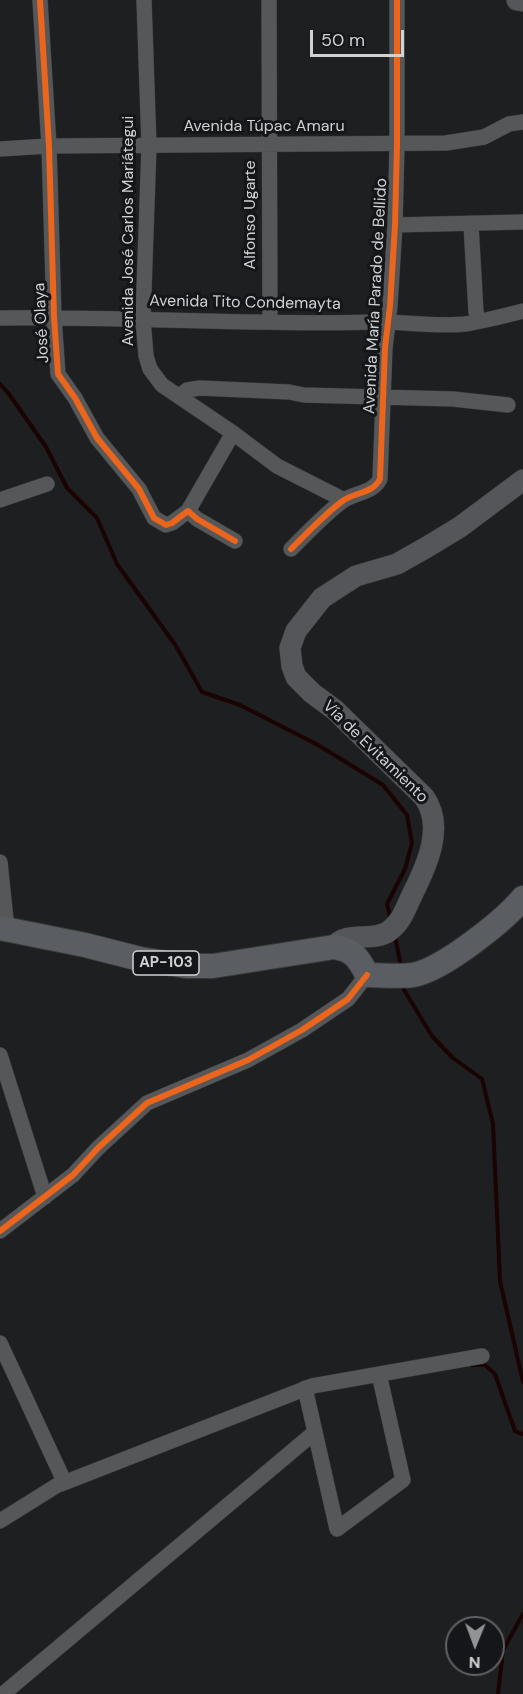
<!DOCTYPE html>
<meta charset="utf-8">
<style>
body{margin:0}
#map{position:relative;width:523px;height:1694px;overflow:hidden;background:#1e1f21;font-family:"DM Sans",sans-serif}
canvas{display:block}
.north{position:absolute;left:445px;top:1616px;width:60px;height:60px;box-sizing:border-box;background:#141619;border:2px solid #5f6163;border-radius:50%;rotate:181deg;font-size:16px;font-weight:700;line-height:24px;text-align:center;color:#d0d1d3}
.north::after{content:'';display:block;margin:auto;width:21px;height:27px;background:#929395;clip-path:polygon(50% 0,100% 100%,50% 72%,0 100%)}
.scale{position:absolute;left:310px;top:30px;width:94px;height:27px;box-sizing:border-box;border:3px solid #d0d1d3;border-top:0;padding-left:8px;font-size:18px;line-height:21px;white-space:nowrap;color:#d0d1d3;-webkit-text-stroke:4px #141619;paint-order:stroke}
</style>
<div id="map">
<canvas width="523" height="1694"></canvas>
<div class="north">N</div>
<div class="scale">50 m</div>
</div>
<script>
const g = document.querySelector('canvas').getContext('2d');
g.lineJoin = 'round';
function strokePath(path, color, width, dash) { g.strokeStyle = color; g.lineWidth = width; g.lineCap = dash ? 'butt' : 'round'; g.setLineDash(dash || []); g.stroke(path); }
function drawText(font, color, halo, rows, align = 'center') {
  g.font = font + ' "DM Sans",sans-serif'; g.lineWidth = 6; g.setLineDash([]); g.textBaseline = 'middle'; g.strokeStyle = halo; g.fillStyle = color; for (const [text, x, y, turn = 0] of rows) {
    g.save(); g.translate(x, y); g.rotate((+turn || 0) * Math.PI / 180); g.textAlign = isNaN(turn) ? turn : align; if (halo) g.strokeText(text, 0, 0); g.fillText(text, 0, 0); g.restore();
  }
}
const stream = new Path2D(`
 M0,384L9,394L46,447L67,488L97,518L117,564L176,646L202,692L240,705L318,745L383,785L407,815L412,843L405,869L387,904L391,920
 M395,936L401,967
 M403,983L404,990L432,1036L453,1058L482,1079L493,1124L500,1281L523,1382
 M472,1365H485L495,1374L515,1431L522,1434
 M498,1694L503,1650L523,1614`);
const street = new Path2D(`
 M40,0L49,146L54,317L58,374L75,398L97,438L139,489L154,518L166,525L172,523L188,511L197,519L235,541
 M144,0L149,146L143,319L146,356L150,369L162,385L233,433L277,466L344,500
 M269,0L270,322
 M0,149L49,146L446,143L484,137L509,124L523,122
 M395,225L523,222
 M471,225L476,312L478,321
 M0,318C126,316 252,326 378,322C407,322 437,327 465,324C484,321 504,316 523,311
 M180,396L187,390L200,388L289,392L304,395L453,399L508,405
 M0,500L47,484
 M188,511L233,433
 M291,549C305,535 329,510 344,500C357,492 373,493 380,479L385,348L390,306L395,225L397,145V0
 M0,862L7,929
 M0,1055L45,1197
 M0,1231L73,1175L98,1148L147,1103L248,1060L302,1030L348,999L367,975
 M0,1343L64,1481L0,1521
 M305,1388L337,1529L403,1480L379,1374
 M61,1484L312,1386L482,1356
 M3,1694L315,1432`);
const secondary = new Path2D(`
 M517,0L523,1
 M334,947C345,930 373,943 389,931C402,922 406,907 413,893C427,865 445,826 424,797L335,710L312,693L296,677L292,666L290,648L296,631L322,598L356,576L397,564L427,547L460,527L523,480`);
const primary = new Path2D(`
 M0,928L85,945L140,959L186,966H213L334,947C352,949 359,958 367,975C381,975 399,977 413,975C442,970 504,921 523,898`);
const cycleway = new Path2D(`
 M40,0L49,146L54,317L58,374L75,398L97,438L139,489L154,518L166,525L172,523L188,511L197,519L235,541
 M291,549C305,535 329,510 344,500C357,492 373,493 380,479L385,348L390,306L395,225L397,145V0
 M0,1231L73,1175L98,1148L147,1103L248,1060L302,1030L348,999L367,975`);
const shields = [
 [166,963,66]
];
const shieldNames = [
 ["AP-103",166,963]
];
const streetNames = [
 ["Avenida Túpac Amaru",264,127],
 ["Alfonso Ugarte",251,215,-90],
 ["Avenida José Carlos Mariátegui",129,231,-90],
 ["Avenida María Parado de Bellido",376,296,-87],
 ["Avenida Tito Condemayta",245,303,1],
 ["José Olaya",42,323,-93],
 ["Vía de Evitamiento",375,752,44]
];
strokePath(stream, '#190303', 4);
strokePath(street, '#38393a', 16);
strokePath(secondary, '#38393a', 22);
strokePath(primary, '#38393a', 26);
strokePath(street, '#565758', 15);
strokePath(secondary, '#545659', 21);
strokePath(primary, '#5a5e62', 24);
strokePath(cycleway, '#eb651d', 6);
for (const [x, y, w] of shields) { const box = new Path2D(); box.roundRect(x - w / 2, y - 12, w, 24, 4.5); g.fillStyle = '#141619'; g.fill(box); strokePath(box, '#d0d1d3', 1.5); }
drawText('bold 15px', '#d0d1d3', null, shieldNames);
drawText('16px', '#d0d1d3', '#141619', streetNames);
</script>
